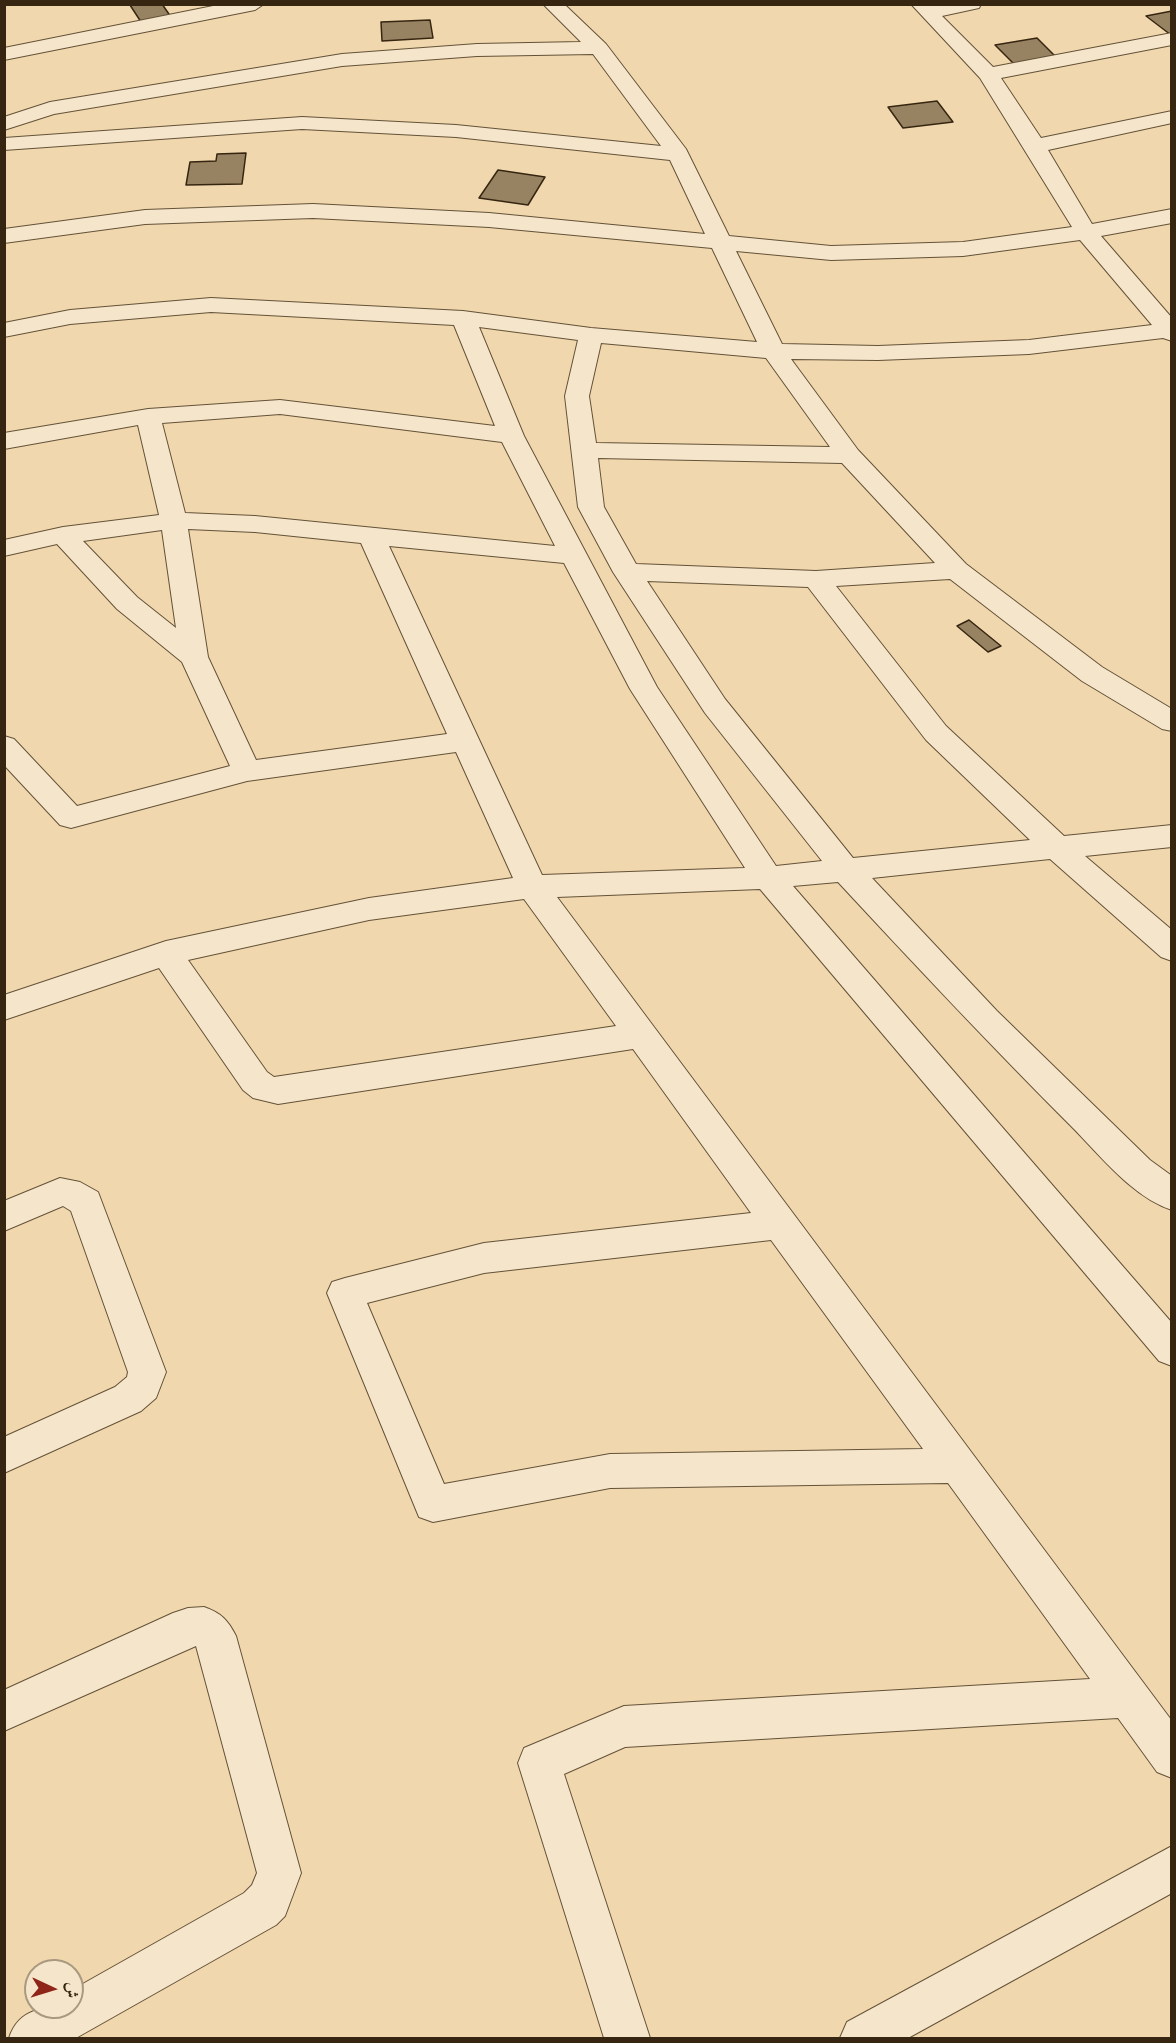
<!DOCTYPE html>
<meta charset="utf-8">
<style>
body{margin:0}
#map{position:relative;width:1176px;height:2043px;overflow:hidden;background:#f0d7ad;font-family:"Sorts Mill Goudy",Amiri,serif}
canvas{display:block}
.frame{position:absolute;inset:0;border:6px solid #362611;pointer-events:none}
.north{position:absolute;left:24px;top:1959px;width:60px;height:60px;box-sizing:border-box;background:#f5e5ca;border:2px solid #a99980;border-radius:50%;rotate:94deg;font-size:16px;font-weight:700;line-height:24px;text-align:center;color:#362611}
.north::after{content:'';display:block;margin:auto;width:21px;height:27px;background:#8f2418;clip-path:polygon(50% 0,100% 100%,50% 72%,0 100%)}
</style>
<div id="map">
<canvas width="1176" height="2043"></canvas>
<div class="frame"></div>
<div class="north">ش</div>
</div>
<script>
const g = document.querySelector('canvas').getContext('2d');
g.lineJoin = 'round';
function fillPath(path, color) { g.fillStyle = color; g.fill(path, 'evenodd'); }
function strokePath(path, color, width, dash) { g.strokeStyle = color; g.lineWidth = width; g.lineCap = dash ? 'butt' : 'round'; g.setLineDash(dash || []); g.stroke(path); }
const building = new Path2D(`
 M162,4L173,20L143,25L130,5Z
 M1172,11L1171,35L1146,16Z
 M430,20L433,38L382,41L381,22Z
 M1037,38L1057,58L1015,65L995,45Z
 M937,101L953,122L903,128L888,107Z
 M246,153L242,184L186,185L190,162L216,161L217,154Z
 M498,170L545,177L528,205L479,198Z
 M969,620L1001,646L988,652L957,626Z`);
const minor = new Path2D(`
 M223,4H264L255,10L4,60V48Z
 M543,4H564L606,44L686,149L729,236L831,246L963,242L1072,227L980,78L911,4H981L979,8L942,16L993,67L1172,33V45L1001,78L1041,138L1172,111V123L1048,150L1092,224L1172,209V223L1101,236L1172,318V341L1163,338L1029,354L878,360L791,359L858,450L966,564L1102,667L1172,709V731L1162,729L1082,681L950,579L836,586L946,726L1064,836L1172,825V847L1085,856L1172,930V961L1161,957L1050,859L872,878L997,1011L1150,1160L1172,1176V1210C1132,1197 1100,1155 1071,1126C991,1046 915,965 838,882L793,886L1172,1323V1366L1159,1361L760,889L557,897L1172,1721V1778L1157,1772L1118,1718L625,1747L564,1774L650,2038H604L518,1763L524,1748L624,1706L1090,1679L948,1483L610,1488L433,1522L419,1517L327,1293L332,1282L345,1278L484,1243L751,1213L633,1049L278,1104L253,1098L243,1090L159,968L4,1020V995L166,941L369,898L513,878L456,752L247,781L71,828L60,825L4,765V736L14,739L77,806L230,766L182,662L117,609L57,544L4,556V540L63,527L159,515L138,425L4,449V433L148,409L280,400L495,426L454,325L211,312L70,324L4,337V323L70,310L211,298L463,311L591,328L757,342L712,248L489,227L313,218L145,224L4,243V229L145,210L313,204L489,213L705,234L670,160L456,137L302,129L4,150V138L302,117L456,125L661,146L593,54L477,56L342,66L54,114L4,130V117L50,102L342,54L477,44L581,42ZM1080,240L1152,325L1029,340L878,346L782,344L736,251L831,260L963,256ZM479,327L578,340L565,396L578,507L613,572L705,713L822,861L776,866L657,687L524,436ZM601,343L766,358L830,447L596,443L589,396ZM280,414L502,442L555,546L255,516L185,513L162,423ZM598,458L842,463L935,563L816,571L636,564L604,507ZM188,529L255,532L361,543L447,734L256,760L208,657ZM162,530L176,628L137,597L83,541ZM389,546L564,563L630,689L745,868L542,875ZM647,581L808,587L926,740L1030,840L853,858L725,699ZM524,899L616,1026L274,1077L267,1072L188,960L369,920ZM771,1240L923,1449L610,1454L444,1484L367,1303L484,1273Z
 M60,1178L80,1182L98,1192L166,1372L156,1398L141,1411L4,1473V1437L115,1387L127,1377L128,1372L71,1211L63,1206L4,1231V1201Z
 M204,1607C221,1613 228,1620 236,1636L301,1873L285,1916L276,1925L76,2038H9C19,2008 43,2007 72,2007V1990L244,1893L252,1885L257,1873L196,1646L4,1731V1690L173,1613L188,1608Z
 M1172,1846V1893L908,2038H840L847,2022Z`);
fillPath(building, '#978262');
strokePath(building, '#362611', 1.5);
strokePath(minor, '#645238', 2);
fillPath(minor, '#f5e5ca');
</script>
